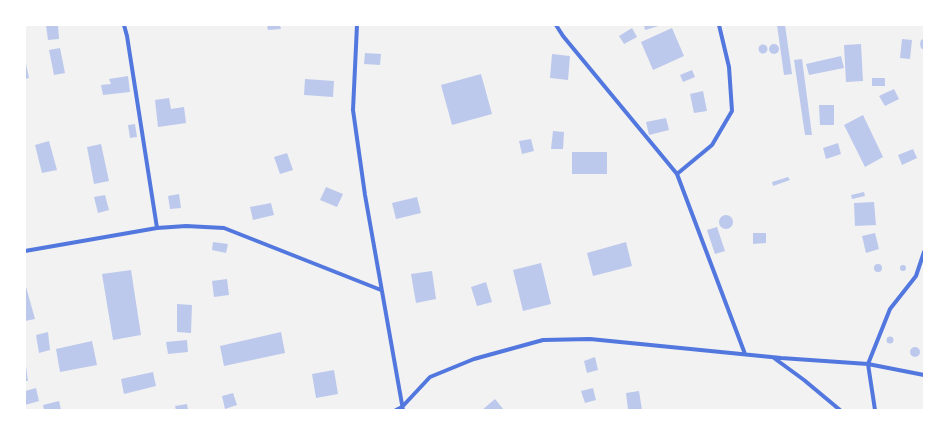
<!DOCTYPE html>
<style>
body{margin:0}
#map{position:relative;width:949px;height:435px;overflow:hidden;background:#f2f2f2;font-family:"Space Grotesk",sans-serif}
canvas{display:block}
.frame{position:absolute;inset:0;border:26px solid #fff;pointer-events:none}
</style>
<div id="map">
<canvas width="949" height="435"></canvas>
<div class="frame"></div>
</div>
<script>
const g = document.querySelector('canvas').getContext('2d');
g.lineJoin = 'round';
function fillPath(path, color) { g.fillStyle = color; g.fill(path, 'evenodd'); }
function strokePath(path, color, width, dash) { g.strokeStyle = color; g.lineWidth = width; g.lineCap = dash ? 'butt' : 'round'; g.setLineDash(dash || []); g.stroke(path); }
const building = new Path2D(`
 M46,25H58L59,39L48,40Z
 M267,25H280L281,29L268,30Z
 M644,25H662L645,30Z
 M777,25H785L792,74L784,75Z
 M632,28L637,37L624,44L619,36Z
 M672,28L684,56L653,70L641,42Z
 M902,39L912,40L910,59L900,58Z
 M924,39V50L921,48L920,44L921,40Z
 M861,44L863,81L846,82L844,45Z
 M769 49a5 5 0 1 1 10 0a5 5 0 1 1-10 0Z
 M758.5 49a4.5 4.5 0 1 1 9 0a4.5 4.5 0 1 1-9 0Z
 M60,48L65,73L54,75L49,50Z
 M365,53L381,54L380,65L364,64Z
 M552,54L570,56L568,80L550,78Z
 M841,56L844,68L809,75L806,64Z
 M25,59L29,78L25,79Z
 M802,59L812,135H805L794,60Z
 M692,70L695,77L683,82L680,75Z
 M481,74L492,114L452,125L441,85Z
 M128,76L130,92L103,95L101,85L111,84L109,79Z
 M872,78H885V86H872Z
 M305,79L334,81L333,97L304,95Z
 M894,89L899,99L885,106L879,96Z
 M703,91L707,111L694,113L690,94Z
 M169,98L171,109L184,107L186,123L158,127L155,100Z
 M819,105H834V125H820Z
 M863,115L883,157L865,167L844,125Z
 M666,118L669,130L649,135L646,122Z
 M135,124L137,137L130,138L128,125Z
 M553,131L564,132L563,149H551Z
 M531,139L534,151L522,154L519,141Z
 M49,141L57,170L42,173L35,145Z
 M838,143L841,154L826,159L823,148Z
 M101,144L109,181L94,184L87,147Z
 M913,149L917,158L902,165L898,155Z
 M572,152H607V174H572Z
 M287,153L293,170L280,174L274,157Z
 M788,177L790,180L773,186L772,182Z
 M326,187L343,194L337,207L320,200Z
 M864,192L865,196L852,199L851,195Z
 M179,194L181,208L170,209L168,196Z
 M105,195L109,210L98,213L94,197Z
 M417,197L421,213L396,219L392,203Z
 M874,202L876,225L855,226L854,203Z
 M271,203L274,215L253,220L250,207Z
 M719 222a7 7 0 1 1 14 0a7 7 0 1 1-14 0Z
 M717,227L725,251L715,254L707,230Z
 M753,233H766V243L753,244Z
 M875,233L879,249L866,253L862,236Z
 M213,242L228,244L226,253L212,250Z
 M626,242L632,266L593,276L587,253Z
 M541,263L551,304L523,311L513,270Z
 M874 268a4 4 0 1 1 8 0a4 4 0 1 1-8 0Z
 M900 268a3 3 0 1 1 6 0a3 3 0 1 1-6 0Z
 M131,270L141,335L113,340L102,274Z
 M432,271L436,299L416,303L411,274Z
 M227,279L229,295L214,297L212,281Z
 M486,282L492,302L477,306L471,287Z
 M25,283L35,319L25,321Z
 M177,304L192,305L191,333L177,332Z
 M48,332L50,350L39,353L36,335Z
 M281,332L285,353L224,366L220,346Z
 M886.5 340a3.5 3.5 0 1 1 7 0a3.5 3.5 0 1 1-7 0Z
 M187,340L188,352L168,354L166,342Z
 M92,341L97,365L60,372L56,349Z
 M910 352a5 5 0 1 1 10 0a5 5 0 1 1-10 0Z
 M595,357L598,370L587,373L584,361Z
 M25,366H26L28,381H25Z
 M334,370L338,394L316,398L312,374Z
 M153,372L156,386L124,394L121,379Z
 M36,388L39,401L25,405V391Z
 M593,388L596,400L585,403L581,391Z
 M639,391L642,410H628L626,393Z
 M233,393L237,405L225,409L222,396Z
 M495,399L504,410H482Z
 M59,401L61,410H44L43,405Z
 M187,404L188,410H176L175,406Z`);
const minor = new Path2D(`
 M124,25L127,36L157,228
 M357,25L353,110L365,195L403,410
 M556,25L563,36L677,174L745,354
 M677,174L712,145L732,111L729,67L719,25
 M25,251L157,228L186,226L224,228L381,290
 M774,358L804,380L840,410
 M396,410L402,407L430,377L474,359L543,340L590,339L781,358L868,364L924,375
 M875,410L868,364L890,309L916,276L924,252`);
fillPath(building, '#bdc9ec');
strokePath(minor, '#5277de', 4);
</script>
